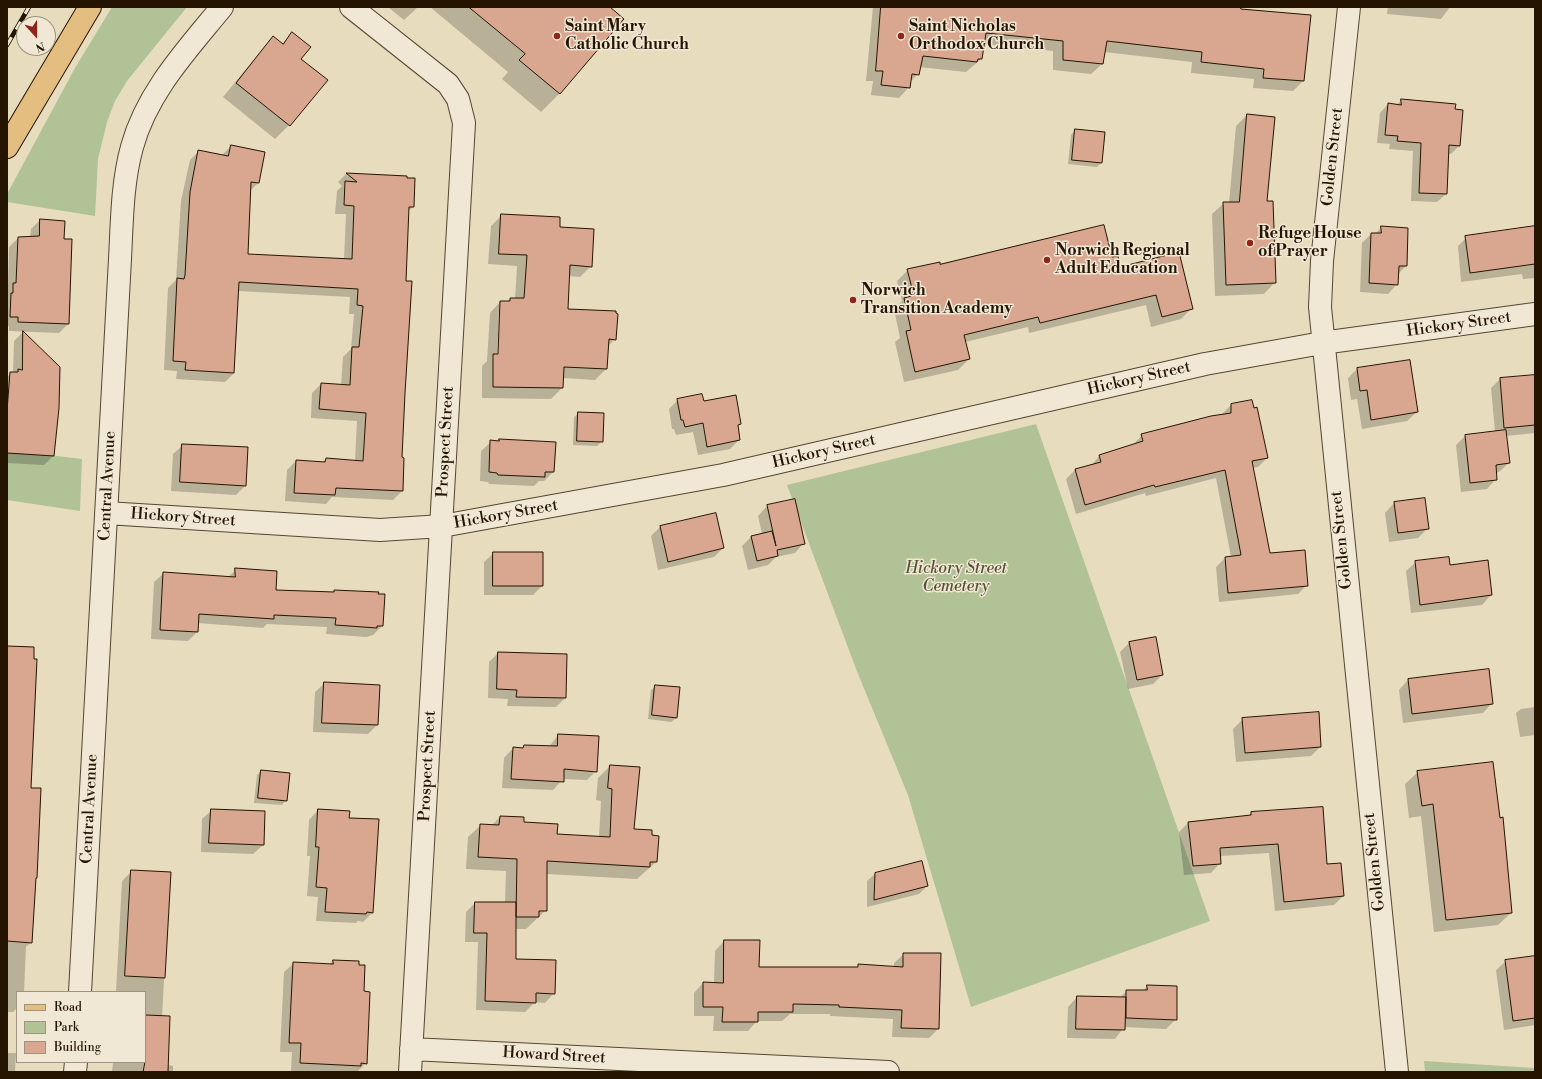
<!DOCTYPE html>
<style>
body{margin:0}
#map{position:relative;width:1542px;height:1079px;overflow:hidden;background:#e8dcbf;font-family:"Libre Bodoni",serif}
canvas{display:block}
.frame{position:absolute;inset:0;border:8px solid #241400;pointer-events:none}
.legend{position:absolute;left:16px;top:991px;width:130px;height:72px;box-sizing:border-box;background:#f0e8d5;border:1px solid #9e9380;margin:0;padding:5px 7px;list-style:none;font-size:12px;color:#241400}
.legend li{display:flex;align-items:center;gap:8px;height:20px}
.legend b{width:20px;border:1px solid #9e9380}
.north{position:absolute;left:16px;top:16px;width:40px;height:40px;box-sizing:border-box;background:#f0e8d5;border:1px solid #9e9380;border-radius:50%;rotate:159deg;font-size:11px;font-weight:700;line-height:16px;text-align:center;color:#241400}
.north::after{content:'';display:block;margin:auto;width:14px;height:18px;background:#8f2418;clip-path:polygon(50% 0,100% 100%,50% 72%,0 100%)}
</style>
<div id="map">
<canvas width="1542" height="1079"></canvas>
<div class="frame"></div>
<ul class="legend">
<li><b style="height:5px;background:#e4be80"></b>Road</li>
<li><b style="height:11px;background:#b1c296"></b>Park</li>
<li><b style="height:11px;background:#d9a68f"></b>Building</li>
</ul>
<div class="north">N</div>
</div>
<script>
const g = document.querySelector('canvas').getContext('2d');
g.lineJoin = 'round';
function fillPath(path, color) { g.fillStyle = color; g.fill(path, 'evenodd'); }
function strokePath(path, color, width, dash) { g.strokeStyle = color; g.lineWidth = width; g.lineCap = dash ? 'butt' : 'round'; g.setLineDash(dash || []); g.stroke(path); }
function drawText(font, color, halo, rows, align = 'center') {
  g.font = font + ' "Libre Bodoni",serif'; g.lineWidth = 3; g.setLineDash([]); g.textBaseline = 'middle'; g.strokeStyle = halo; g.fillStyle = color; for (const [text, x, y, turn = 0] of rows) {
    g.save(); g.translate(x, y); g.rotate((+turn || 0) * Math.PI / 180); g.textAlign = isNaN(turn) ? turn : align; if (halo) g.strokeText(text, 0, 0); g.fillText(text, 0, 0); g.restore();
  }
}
const green = new Path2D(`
 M112,7H187L127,81L115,101L107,122L98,159L95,216L7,202V194L75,68Z
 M1036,424L1210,921L971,1007L908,795L858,674L787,485Z
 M7,450L82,459L80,511L7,500Z
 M1424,1061L1535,1068V1072H1425Z`);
const shadow = new Path2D(`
 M388,7H418L404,20Z
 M430,7H608L622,19L559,94L541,112L502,79L508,72Z
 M873,7H1240V10L1303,81L1293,91L1253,88L1254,79L1191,73L1192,62L1104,52L1102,64L1091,74L1053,70V51L983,44L981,59L966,72L919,67L918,74L910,82L909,87L899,98L871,95L873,81H866Z
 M1388,7H1450L1441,19L1387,14Z
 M292,33L300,59L289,125L275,139L223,97L260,52L273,38L282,44Z
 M1402,100L1454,110L1459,146L1451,154H1447L1446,194L1437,202L1411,201L1413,151L1389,149L1390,144L1377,143L1380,113L1388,104L1396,105Z
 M1247,115L1266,202L1275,282L1264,294L1215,296L1212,214L1224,203H1229L1236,126Z
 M1075,130L1104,133L1101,163L1097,167L1068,164L1071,135Z
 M231,146L264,153L258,183L250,191L247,255L344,260L346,214H335L337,191L342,186L338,182L346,174L406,177L413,207L408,211L401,458L402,491L393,500L332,497L326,504L285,501L287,470L296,461L322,463L326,459L355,461L357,421L311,418L312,393L321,384L341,385L343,357L351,349L354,314H349L350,297L238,291L234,373L225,382L176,379L177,371L164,370L168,288L176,280L181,201L190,160L199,151L222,155Z
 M502,215L559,228L591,266L580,277L568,276L567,310L615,339L607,347L606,369L595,380L563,378L562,388L551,399L482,398V366L487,361L490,313L500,302H507L510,299H515L517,266L488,264L491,226ZM501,309L499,359H497L499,311Z
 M40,220L63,240L68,324L59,333L9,331V326H7L9,247L18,238H30L31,229Z
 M1382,227L1406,266L1398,274L1397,284L1388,294L1360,292L1362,243L1371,234H1375Z
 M1535,227V278L1523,279L1522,274L1461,282L1458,246L1467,237Z
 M1111,258L1120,268L1192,308L1181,319L1151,327L1146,305L1029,333L1028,327L965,342L969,359L958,370L904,382L895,342L900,338L894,309L902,301L897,281L908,270L939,265Z
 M23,332L59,368L53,456L44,465L7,463V377L13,373L14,341Z
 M1357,369L1417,412L1407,421L1362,429L1357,399L1351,400L1348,378Z
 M1535,376V433L1506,436L1509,463L1499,472L1496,473V479L1487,489L1461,492L1456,445L1465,436L1495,432L1491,388L1500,379Z
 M678,400L703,402L740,424L737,427L739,440L730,449L698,455L693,432L676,435L674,429H672L669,409Z
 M1231,405L1267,458L1258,467L1252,468L1269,554L1307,585L1298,594L1219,602L1216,567L1225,558L1231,557L1216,478L1146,496L1145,493L1076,514L1066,479L1075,470L1091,466L1100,455L1133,445L1142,435L1222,414Z
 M579,413L602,441L597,446L573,445L574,417Z
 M500,440L553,472L544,481H539L534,486L489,484L488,482L480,481L481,451L491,442H498Z
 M183,445L245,486L236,495L171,491L173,454Z
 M795,500L804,543L795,553L776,557L768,565L748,570L742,546L752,536L762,534L758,516L767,506Z
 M1394,503L1428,528L1418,538L1389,542L1385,513Z
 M716,514L723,548L714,557L658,570L651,536L660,527Z
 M494,553L542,586L533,595H484V562Z
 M1487,561L1491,595L1482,605L1411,613L1406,571L1416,562L1449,566Z
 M236,570L275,591L332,593L335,591L382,626L373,635L366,637L326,634L327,627L267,624L263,628L198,623L197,632L188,641L151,639L154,582L164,573L228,577Z
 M1130,642L1162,675L1153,684L1128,689L1120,652Z
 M7,647L33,660L30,789L36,878L34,880L31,942L26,947L24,992H17V1008L13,1012H7Z
 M498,653L565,698L556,707L507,706L508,699L488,698L489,662Z
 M1488,670L1492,703L1483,713L1403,723L1399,690L1408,680Z
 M325,683L377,725L368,734L313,732L315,692Z
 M656,686L676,718L671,722L648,719L651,690Z
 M1535,707V735L1520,737L1516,713L1521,709Z
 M1243,719L1320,747L1311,756L1236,762L1233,729Z
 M558,735L596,771L587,780L563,779L553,790L502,788L504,758L513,748L521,749L524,746L549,747Z
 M610,766L633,830L656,862L637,879L546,874V910L526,929H515V960L554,993L545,1003L535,1002L525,1012L476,1010L478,942H465L466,912L475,903H505L506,871L466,869L468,837L481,825L491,826L500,817L556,835L599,838L601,801L596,800L598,778Z
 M261,771L286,800L282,805L254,803L257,775Z
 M1418,772L1511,913L1498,925L1434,932L1421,816L1409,818L1405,784Z
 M212,810L263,845L253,854L201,852L202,819Z
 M318,810L348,818L373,912L363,922L358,921L356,923L316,921L318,897L307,896L310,856H307L309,820Z
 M1251,813L1326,865L1343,896L1334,905L1275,911L1269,853L1220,856V863L1211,873L1184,875L1179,832L1189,822L1248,817Z
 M132,871L170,873L162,1017L167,1065L173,1066V1072H112L113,1062H145V992H116L122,881Z
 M875,874L927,886L919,894L867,907V881Z
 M724,941L758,968H856L859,965L894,967V963L904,954L938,1029L929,1038L892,1037L893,1019L830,1016V1014H790L782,1021H757L748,1031H713L714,1016H694V993L703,983H714L715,951Z
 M1535,957V1025L1504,1030L1496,970L1506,961Z
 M333,961L363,992L366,1063L357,1072H291L292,1052H280L284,972L294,963L329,965Z
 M1147,986L1176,1019L1166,1029L1124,1027L1115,1039L1067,1038L1068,1007L1077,997L1119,998L1127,991H1143Z
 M7,1053H16L15,1072H7Z`);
const building = new Path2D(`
 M469,7H610L624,19L560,94L519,60L525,54Z
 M881,7H1240L1241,9L1311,15L1304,81L1263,78L1264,69L1201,62L1202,52L1107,41L1103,64L1063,60V41L986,33L982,59H978L977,62L923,56L919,75L912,74L910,88L881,85L883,71H876Z
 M292,32L311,47L301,59L328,80L290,126L236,83L273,36L283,44Z
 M1401,99L1456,104L1455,109L1463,110L1460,146L1449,145L1447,194L1419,193L1421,143L1397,141L1398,136L1385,135L1388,103L1401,105Z
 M1247,114L1275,117L1267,201H1273L1276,283L1226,285L1223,202H1239Z
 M1075,129L1105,132L1102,163L1072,160Z
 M231,145L265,152L259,183L251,182L248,254L352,259L354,206L344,205L345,181L357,182L346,173L407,176V178H415L414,207H409L406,281H412L405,393L402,457L404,458L403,491L336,488L335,495L294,493L296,460L325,462L326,458L363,461L366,413L319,409L321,383L350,385L352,347H359L363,306L357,305L358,289L239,282L234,373L185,370L186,362L173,361L177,278L184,279L185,275L190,192L198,150L228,156Z
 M501,214L560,217V227L594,229L592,267L570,265L568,309L616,311V313L618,314L616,340L609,339L607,369L564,367L563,388L493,387V354H498L500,301H510V298H524L527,255L499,254Z
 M40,219L65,221L64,239H72L69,324L18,322V317H10L11,293H13V283H16L18,237L39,236Z
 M1104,225L1112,257L1118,256L1120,267L1179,252L1193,309L1162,317L1156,295L1040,323L1038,317L964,335L970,359L915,372L906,331L911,330L904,298L911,296L910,293L913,292L907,269L940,262V264Z
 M1381,226L1408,228L1407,266H1399L1398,285L1369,283L1371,233H1381Z
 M1535,226V264L1470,273L1465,236Z
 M23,331L60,367L59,408L54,456L7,453V411L10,372H18V369L22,370Z
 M1410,360L1418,412L1371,420L1367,390L1360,391L1357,368Z
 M1535,375V425L1504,428L1500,378Z
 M702,394L704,401L736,395L741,424L738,425L740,440L707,447L703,423L685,427L683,420H681L677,399Z
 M1252,400L1254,408L1257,407L1268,458L1252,461L1270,553L1305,550L1308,586L1228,593L1225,557L1241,555L1225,470L1155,487L1154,485L1085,505L1075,469L1101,462L1099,455L1143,441L1141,434L1211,416L1231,413V404Z
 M578,412L604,413L603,442L577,441Z
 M1506,430L1510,463L1496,465L1497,480L1470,483L1465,435Z
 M499,439L556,442L554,472H545V477L498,475L497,473L489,472L490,440L499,441Z
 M182,444L248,447L246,486L180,482Z
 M1425,498L1429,529L1398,533L1394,502Z
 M795,499L805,544L777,550L778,556L757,561L751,536L772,531L776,546L767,505Z
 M716,513L724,548L668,562L660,526Z
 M493,552H543V586H493Z
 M1449,557L1450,565L1488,560L1492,595L1420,605L1415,561Z
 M235,568L277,571L276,590L334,592V590L379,592L378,594H385L383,626H377V628L335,625L336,618L274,615V619L199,614L198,632L160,630L163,572L235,577Z
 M1156,637L1163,675L1137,680L1129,642Z
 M7,646L34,647V659H37L31,788H41L37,878H36L32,943L7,941Z
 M498,652L567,654L566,698L516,697L517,690L497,689Z
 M1489,669L1493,704L1412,714L1408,679Z
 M324,682L380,685L378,725L322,723Z
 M655,685L680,687L677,718L652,715Z
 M1319,712L1321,747L1245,753L1242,718Z
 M558,734L599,736L597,772L564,769V782L511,779L513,747L523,748L524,745L557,746Z
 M1493,762L1500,818L1503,817L1512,913L1446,920L1433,804L1422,806L1417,771Z
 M610,765L640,767L634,829L652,830V835L659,836L657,862H650V867L547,861V911H539V917H516L517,859L478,857L480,824L499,825L500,816L524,817V822L558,824L557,834L610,837L612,789L608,788Z
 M261,770L290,773L287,801L258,798Z
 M1323,807L1327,864L1341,863L1344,896L1284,902L1278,844L1220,848L1221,864L1193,866L1188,822L1251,815V812Z
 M211,809L265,811L264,845L209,843Z
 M318,809L350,811L349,818L379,819L373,913L367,912L366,914L325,912L327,888L316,887L319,847H316Z
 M922,861L928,886L874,900L875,873Z
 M131,870L171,872L165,978L125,976Z
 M475,902H516V959L556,960L555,994L536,993V1003L485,1001L487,933H474Z
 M724,940H760L759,967H858V964L903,967V953H941L939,1029L901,1028L902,1010L839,1007V1005L793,1004V1012H758V1022H722L723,1007H703V982L723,983Z
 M1535,956V1018L1513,1021L1505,960Z
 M333,960L359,961V965H365L364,991L370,992L367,1064L361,1063V1066L300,1063L301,1043H289L293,962L333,964Z
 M1147,985L1177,986V1020L1126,1018V990H1147Z
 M1077,996L1126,997L1125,1030L1076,1029Z
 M145,1015L170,1016L168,1072H143L145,1062Z`);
const minor = new Path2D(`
 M351,7L448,84L458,99L464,123L410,1072
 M1349,7L1322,261L1320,307L1397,1072
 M106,513L380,530L442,526L723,475L1205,364L1322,343L1535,314
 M80,992L120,259C122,222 122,183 132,147C147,92 187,50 222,7
 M411,1049L888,1072
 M75,1072L76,1062`);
const major = new Path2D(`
 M7,147L90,7`);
const rail = new Path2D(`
 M7,45L29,7`);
const markers = [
 [557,36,4,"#8f2418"],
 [901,36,4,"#8f2418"],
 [1250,243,4,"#8f2418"],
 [1047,260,4,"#8f2418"],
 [853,300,4,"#8f2418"]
];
const poiNames = [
 ["Saint Mary",565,27],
 ["Catholic Church",565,45],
 ["Saint Nicholas",909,27],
 ["Orthodox Church",909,45],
 ["Refuge House",1258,234],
 ["of Prayer",1258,252],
 ["Norwich Regional",1055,251],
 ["Adult Education",1055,269],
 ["Norwich",861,291],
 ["Transition Academy",861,309]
];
const streetNames = [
 ["Golden Street",1333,157,-84],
 ["Hickory Street",1459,325,-8],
 ["Hickory Street",1139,379,-13],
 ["Prospect Street",446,442,-87],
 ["Hickory Street",824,452,-13],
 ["Central Avenue",108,486,-87],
 ["Hickory Street",506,515,-10],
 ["Hickory Street",183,518,4],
 ["Golden Street",1342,540,-96],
 ["Prospect Street",428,766,-87],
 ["Central Avenue",90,809,-87],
 ["Golden Street",1375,862,-96],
 ["Howard Street",554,1056,3]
];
const parkNames = [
 ["Hickory Street",956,569],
 ["Cemetery",956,587]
];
fillPath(green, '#b1c296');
fillPath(shadow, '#0003');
fillPath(building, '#d9a68f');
strokePath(building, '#241400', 1);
strokePath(minor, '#554630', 24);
strokePath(major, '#241400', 24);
strokePath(minor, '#f0e8d5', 22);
strokePath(major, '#e4be80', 22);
strokePath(rail, '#241400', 4.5);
strokePath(rail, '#f0e8d5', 3, [9]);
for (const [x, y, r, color] of markers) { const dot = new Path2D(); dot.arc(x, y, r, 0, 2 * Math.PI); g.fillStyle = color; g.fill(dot); strokePath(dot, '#f0e8d5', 1.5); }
drawText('bold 16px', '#241400', '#f0e8d5', poiNames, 'left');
drawText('16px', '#241400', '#f0e8d5', streetNames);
drawText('italic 16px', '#555134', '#f0e8d5', parkNames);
</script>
